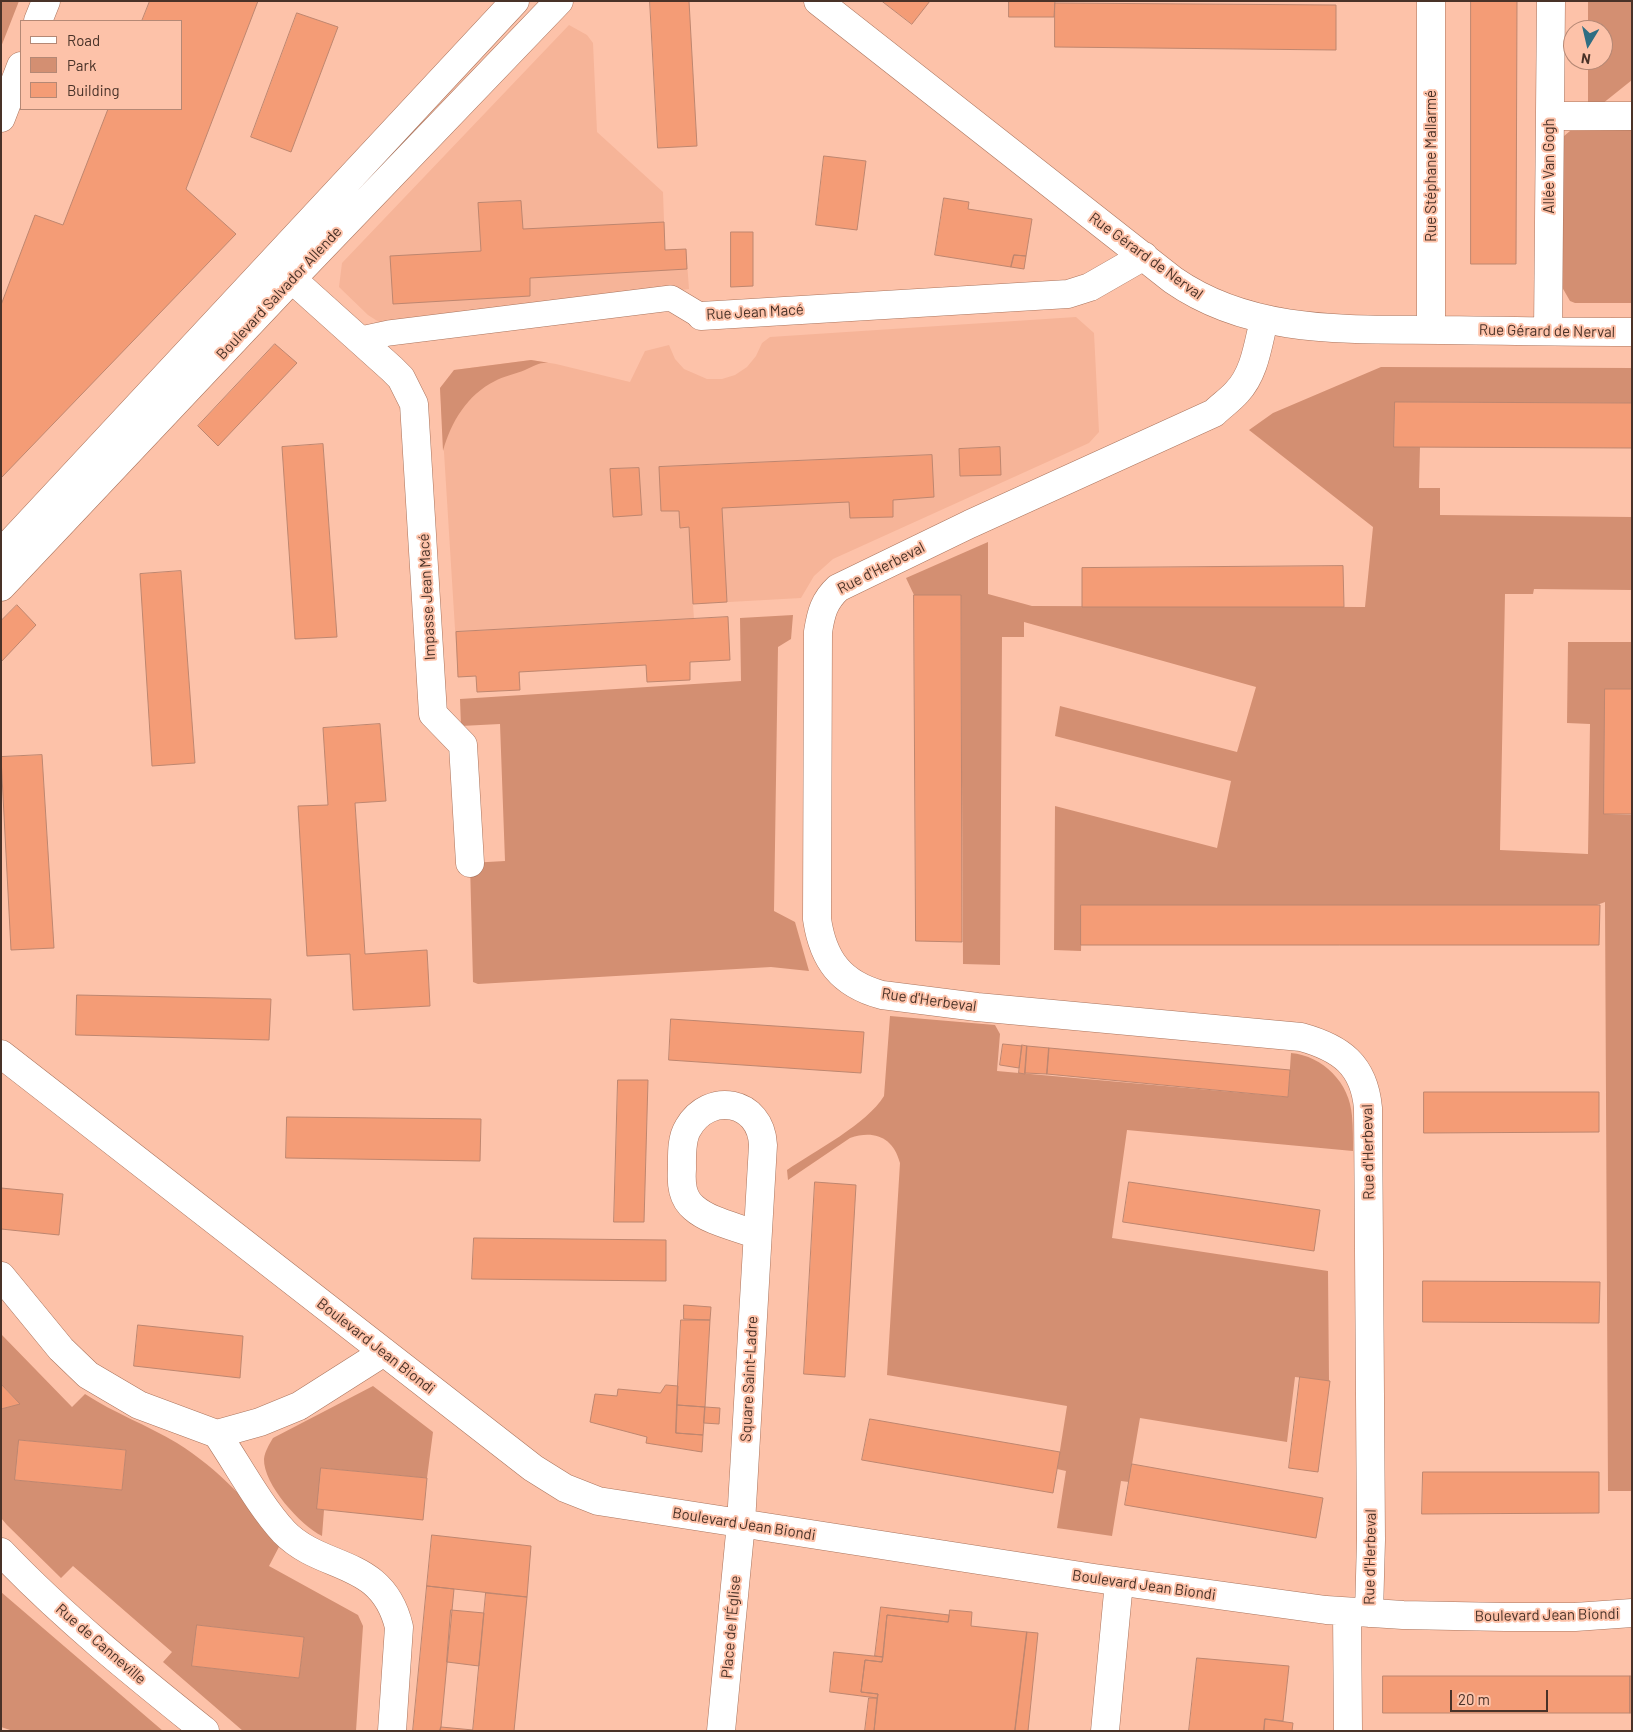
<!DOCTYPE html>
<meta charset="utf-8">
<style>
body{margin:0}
#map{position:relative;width:1633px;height:1732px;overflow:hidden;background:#fdc2a9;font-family:Barlow,sans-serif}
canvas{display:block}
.frame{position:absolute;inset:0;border:2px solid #493228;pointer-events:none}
.legend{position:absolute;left:20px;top:20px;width:162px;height:90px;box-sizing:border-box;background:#fdc2a9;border:1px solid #b58875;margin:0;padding:6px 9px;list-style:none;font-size:15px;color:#493228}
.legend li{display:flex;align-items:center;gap:10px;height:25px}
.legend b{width:25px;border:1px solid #b58875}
.north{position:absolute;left:1563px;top:20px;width:50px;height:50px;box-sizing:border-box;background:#fdc2a9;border:1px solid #b58875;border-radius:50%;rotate:189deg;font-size:14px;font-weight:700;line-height:20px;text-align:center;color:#493228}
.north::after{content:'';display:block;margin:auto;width:18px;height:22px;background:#2f6e83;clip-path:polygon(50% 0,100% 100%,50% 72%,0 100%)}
.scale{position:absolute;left:1450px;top:1690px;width:98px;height:22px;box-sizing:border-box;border:2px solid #493228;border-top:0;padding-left:6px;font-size:15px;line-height:18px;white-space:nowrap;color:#493228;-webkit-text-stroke:4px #fdc2a9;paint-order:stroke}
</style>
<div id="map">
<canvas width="1633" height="1732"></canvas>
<div class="frame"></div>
<ul class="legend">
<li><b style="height:6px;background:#fff"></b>Road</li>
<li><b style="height:14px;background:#d38f72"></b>Park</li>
<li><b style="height:14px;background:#f49c76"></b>Building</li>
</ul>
<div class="north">N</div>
<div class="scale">20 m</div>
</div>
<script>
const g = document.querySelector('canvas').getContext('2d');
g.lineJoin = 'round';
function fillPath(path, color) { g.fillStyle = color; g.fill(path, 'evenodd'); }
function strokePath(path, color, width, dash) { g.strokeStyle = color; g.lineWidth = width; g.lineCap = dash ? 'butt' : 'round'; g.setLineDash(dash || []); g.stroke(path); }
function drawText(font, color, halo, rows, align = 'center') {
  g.font = font + ' Barlow,sans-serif'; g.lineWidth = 4; g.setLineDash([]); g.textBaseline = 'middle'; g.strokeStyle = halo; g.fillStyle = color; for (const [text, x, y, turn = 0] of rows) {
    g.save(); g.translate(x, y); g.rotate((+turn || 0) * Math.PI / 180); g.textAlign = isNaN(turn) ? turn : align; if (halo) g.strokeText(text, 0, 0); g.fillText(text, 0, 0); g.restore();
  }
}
const built = new Path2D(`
 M569,25L587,35L593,43L597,132L663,192L665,250L686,249L689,289L495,314L382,324L368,315L339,287L342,263Z
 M1076,317L1094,333L1099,432L1089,443L833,559L814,576L801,598L693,604L694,619L728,617L730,660L690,662V680L647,682L646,665L520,672V690L477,692L476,676L458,677L440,388L454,370L531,360L556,364L630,382L645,351L669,345L675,359L684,369L707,379H722L735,375L747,367L756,356L762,343L770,337Z`);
const green = new Path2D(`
 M1,1H19L1,47Z
 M1588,1H1632V80L1602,104H1588V60H1603V30H1588Z
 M1632,130V303H1575L1570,301L1562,287L1561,146L1564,136L1570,131Z
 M531,360L550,363C539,362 535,366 525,370C515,374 504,376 495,381C467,395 451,422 443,451L440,388L454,370Z
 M1381,367L1632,368V403L1395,402L1394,447H1420L1419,488H1440V515L1632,517V590L1534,589L1533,594H1505L1500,850L1588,854L1590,724L1567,723L1568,642H1632V689H1605L1604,814L1632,815V1491H1608L1605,902L1597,905H1082L1081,951L1054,950L1055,806L1217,848L1231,781L1055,736L1060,706L1237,752L1256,687L1024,622V637H1002L1000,965L963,964L961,595H914L906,578L988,542V594L1032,606L1365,607L1373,527L1249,430L1273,413Z
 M793,615L791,639L778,647L774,911L795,922L809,971L771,967L478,984L473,982L470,863L505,861L500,724L461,726L460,699L741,681L740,618Z
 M890,1016L995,1025L1000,1034L997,1071L1019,1073L1288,1097L1291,1053C1323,1056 1350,1083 1352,1116C1353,1127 1353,1140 1353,1151L1127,1130L1112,1238L1328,1271L1329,1381L1295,1377L1287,1442L1140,1418L1129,1482L1121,1481L1112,1536L1057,1528L1066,1471L1057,1469L1067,1406L887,1375L900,1163C893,1137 874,1130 850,1138L788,1180L787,1170C815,1151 867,1124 884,1096Z
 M1,1334L72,1407L85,1394C114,1413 147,1425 177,1443C219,1469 251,1505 281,1543L269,1566L358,1615L363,1626L356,1731H243L163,1662L172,1652L73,1566L61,1578L7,1525L1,1518V1409L19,1403L1,1384ZM19,1440L126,1450L122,1490L15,1480ZM197,1625L304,1637L299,1678L192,1666Z
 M373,1386L433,1432L427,1478L321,1468L317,1509L324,1510L322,1536C301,1526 263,1484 264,1459C265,1451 269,1445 273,1438Z
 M1,1592L163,1731H13L1,1727Z`);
const building = new Path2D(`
 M150,1H258L186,189L236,234L1,478V305L35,215L63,225L108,109H181V21H142Z
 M650,1H689L697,146L658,148Z
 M882,1H930L912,24Z
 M1009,1H1055L1054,17H1009Z
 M1471,1H1517L1516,264H1471Z
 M1055,3L1336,5V50L1055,47Z
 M297,13L338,27L291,152L251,137Z
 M824,156L866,161L857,230L816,225Z
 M944,198L969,202L968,209L1032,219L1026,256L1014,255L1011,267L935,255Z
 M521,201L523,229L664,222L665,250L686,249L687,269L530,278V296L393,304L390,256L481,251L478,203Z
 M731,232H753V286L731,287Z
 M1014,255L1026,256L1024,269L1011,267Z
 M275,344L297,363L218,446L198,426Z
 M1395,402L1632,403V448L1394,447Z
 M323,444L337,637L295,639L282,447Z
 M1000,447L1001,475L960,476L959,449Z
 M932,455L934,497L893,500V517L850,518L849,502L722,508L727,602L693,604L689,527L680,528L679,511H661L659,467Z
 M639,468L642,515L613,517L610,469Z
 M1343,566L1344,607H1082V568Z
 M181,571L195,763L152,766L140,574Z
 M914,595H961L962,942L916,941Z
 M17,605L36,625L1,662V621Z
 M728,617L730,660L690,662V680L647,682L646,665L519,672L520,690L477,692L476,676L458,677L456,632Z
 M1605,689H1632V814H1604Z
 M380,724L386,801L355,803L365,954L427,950L430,1006L353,1010L350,954L307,956L298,806L328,805L323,728Z
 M42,755L54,948L11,950L1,757Z
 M1081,905H1600L1599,945H1081Z
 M77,995L271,999L269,1040L76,1035Z
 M671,1019L864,1032L861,1073L669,1060Z
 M1003,1044L1022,1046L1019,1068L1000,1065Z
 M1022,1045L1027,1046L1025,1074L1019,1073Z
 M1027,1046L1049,1048L1047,1074L1025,1073Z
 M1049,1048L1290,1070L1288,1097L1047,1074Z
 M618,1080H648L644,1222H614Z
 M1424,1092H1599V1132L1424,1133Z
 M287,1117L481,1119L480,1161L286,1158Z
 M815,1182L856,1185L845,1377L804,1374Z
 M1129,1182L1320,1210L1314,1251L1123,1222Z
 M1,1188L63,1194L59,1235L1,1229Z
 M474,1238L666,1240V1281L472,1279Z
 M1423,1281L1600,1282L1599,1323L1423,1322Z
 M684,1305L711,1307L710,1320L684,1319Z
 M681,1320H710L705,1407L677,1405Z
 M138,1325L243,1336L240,1378L134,1366Z
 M1300,1377L1330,1381L1318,1472L1289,1468Z
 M1,1384L20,1404L1,1409Z
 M666,1385L678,1386L676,1433L703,1435L702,1452L646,1443L647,1437L590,1422L595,1394L617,1396L618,1389L660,1393Z
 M677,1405L705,1407L703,1435L676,1433Z
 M705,1407L720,1408L719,1424L704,1423Z
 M870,1419L1060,1452L1053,1493L862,1460Z
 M19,1440L126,1450L122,1490L15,1480Z
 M1132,1464L1323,1498L1316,1538L1125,1505Z
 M321,1468L427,1478L423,1520L317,1509Z
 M1423,1472H1599V1513L1422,1514Z
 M432,1535L531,1546L527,1597L427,1586Z
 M427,1586L454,1589L441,1727L440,1731H413Z
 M486,1593L527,1597L514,1731H473Z
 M881,1607L949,1615L948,1622L887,1615L883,1657L875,1656Z
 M451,1610L484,1613L479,1666L447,1662Z
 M950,1610L972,1612L971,1626L1027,1632L1015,1731H874L878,1694L861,1692L865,1660L882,1662L887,1615L948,1622Z
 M197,1625L304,1637L299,1678L192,1666Z
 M1027,1632L1038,1633L1028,1731H1015Z
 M834,1652L883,1657L882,1662L865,1660L861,1692L878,1694L877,1698L830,1692Z
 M1197,1658L1289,1666L1283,1721L1265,1719L1264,1731H1189Z
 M1383,1676H1630V1713H1383Z
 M1630,1676H1632V1713H1630Z
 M869,1698H877L874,1731H865Z
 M1265,1719L1293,1723L1292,1731H1264Z
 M441,1727L473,1730V1731H440Z`);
const pedestrian = new Path2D(`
 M361,339L389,333L671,298L701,316`);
const minor = new Path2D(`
 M818,1L1173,280C1252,335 1349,329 1441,330C1505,331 1568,332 1632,332
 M1550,116H1632
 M274,263L392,369L401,378L414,404L433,714L463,745L470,863
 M701,316L1068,294L1090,287L1144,256
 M1264,320C1258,344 1255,373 1237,392C1230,400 1221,406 1214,413L970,524L838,588C824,601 821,613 818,632L817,919C823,960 841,984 882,995L977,1007L1301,1037C1341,1048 1364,1065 1368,1108L1371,1540L1369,1613
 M1431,330V1
 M1548,331L1551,1
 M1,1054L533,1468L565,1488L598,1501L1094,1578L1326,1610L1403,1615L1505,1617H1575L1632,1613
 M1,1276L61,1349L88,1375L139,1405L217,1434L260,1422L299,1406L384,1352
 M217,1434C238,1465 259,1505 284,1532C323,1572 382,1557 399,1627L392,1731
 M1,1552C64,1618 134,1674 205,1731
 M1347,1612L1348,1731
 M721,1731L741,1523L763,1145C761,1100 709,1091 688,1128C681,1139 682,1156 682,1169C681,1184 682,1198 694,1208C710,1222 738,1227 757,1235
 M1105,1731L1119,1582`);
const tertiary = new Path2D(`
 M1,553L515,1
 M1,587L292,279L559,1`);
const secondary = new Path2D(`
 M38,21L46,1
 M1,118L21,66`);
const streetNames = [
 ["Rue Stéphane Mallarmé",1431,166,-90],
 ["Allée Van Gogh",1549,166,-90],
 ["Rue Gérard de Nerval",1146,256,36],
 ["Boulevard Salvador Allende",279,293,-47],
 ["Rue Jean Macé",755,312,-3],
 ["Rue Gérard de Nerval",1547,331,1],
 ["Rue d'Herbeval",881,568,-27],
 ["Impasse Jean Macé",427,597,-93],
 ["Rue d'Herbeval",929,1000,8],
 ["Rue d'Herbeval",1368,1152,-91],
 ["Boulevard Jean Biondi",376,1346,38],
 ["Square Saint-Ladre",749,1379,-87],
 ["Boulevard Jean Biondi",744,1524,9],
 ["Rue d'Herbeval",1370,1557,-89],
 ["Boulevard Jean Biondi",1144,1585,8],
 ["Boulevard Jean Biondi",1547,1615,-1],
 ["Place de l'Église",731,1627,-85],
 ["Rue de Canneville",101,1644,41]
];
fillPath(built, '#f6b498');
fillPath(green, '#d38f72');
fillPath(building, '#f49c76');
strokePath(building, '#be866f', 1);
strokePath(pedestrian, '#aa745d', 26);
strokePath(minor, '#aa745d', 29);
strokePath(tertiary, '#aa745d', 29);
strokePath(secondary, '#aa745d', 29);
strokePath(pedestrian, '#fff', 25);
strokePath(minor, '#fff', 28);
strokePath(tertiary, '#fff', 28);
strokePath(secondary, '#fff', 28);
drawText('15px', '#493228', '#fdc2a9', streetNames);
</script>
